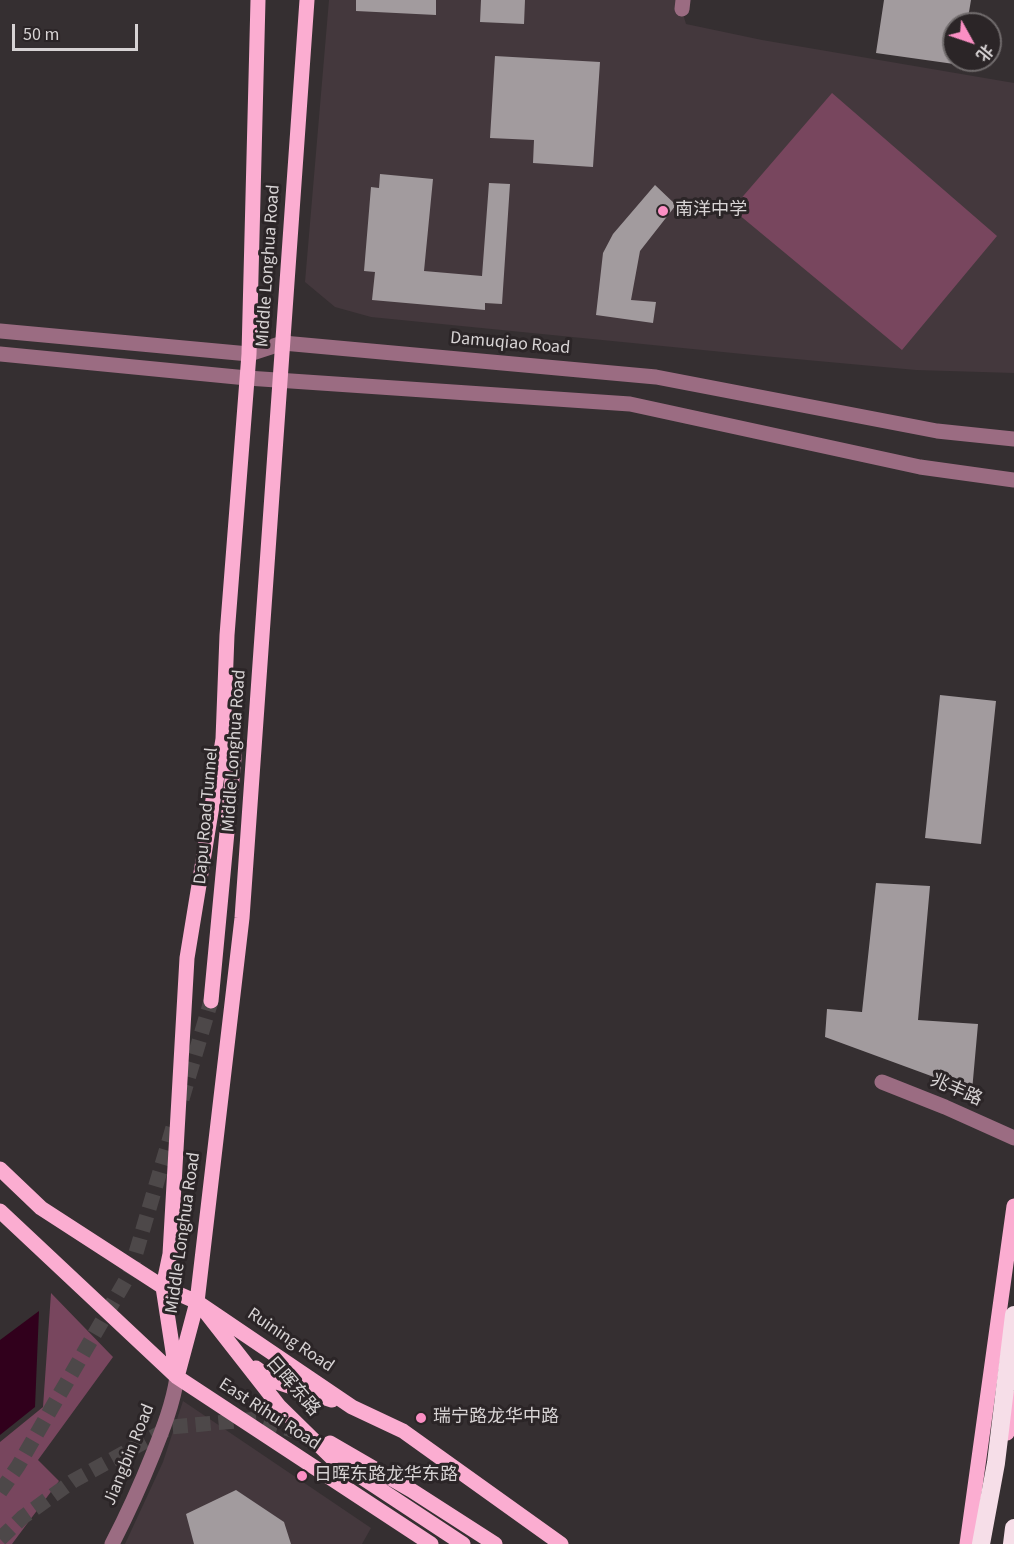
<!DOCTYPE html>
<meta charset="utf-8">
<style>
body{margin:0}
#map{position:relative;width:1014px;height:1544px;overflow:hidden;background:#352f31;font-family:"Source Sans 3","Noto Sans SC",sans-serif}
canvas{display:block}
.north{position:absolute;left:942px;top:12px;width:60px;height:60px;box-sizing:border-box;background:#2b2527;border:2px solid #706b6c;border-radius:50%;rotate:130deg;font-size:16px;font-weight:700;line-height:24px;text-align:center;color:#d7d3d4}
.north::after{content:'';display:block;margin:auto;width:21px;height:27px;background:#fb8fc4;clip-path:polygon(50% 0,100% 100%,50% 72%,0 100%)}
.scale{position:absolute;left:12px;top:24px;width:126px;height:27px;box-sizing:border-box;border:3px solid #d7d3d4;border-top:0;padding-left:8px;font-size:18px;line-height:21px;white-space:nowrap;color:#d7d3d4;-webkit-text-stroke:4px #2b2527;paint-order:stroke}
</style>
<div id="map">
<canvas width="1014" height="1544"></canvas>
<div class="north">北</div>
<div class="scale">50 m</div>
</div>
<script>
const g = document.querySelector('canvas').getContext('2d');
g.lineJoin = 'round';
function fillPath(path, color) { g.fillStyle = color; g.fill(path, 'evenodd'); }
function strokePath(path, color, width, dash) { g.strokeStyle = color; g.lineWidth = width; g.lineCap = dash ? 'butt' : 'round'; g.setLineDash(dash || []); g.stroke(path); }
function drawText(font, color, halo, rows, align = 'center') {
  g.font = font + ' "Source Sans 3","Noto Sans SC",sans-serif'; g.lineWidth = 6; g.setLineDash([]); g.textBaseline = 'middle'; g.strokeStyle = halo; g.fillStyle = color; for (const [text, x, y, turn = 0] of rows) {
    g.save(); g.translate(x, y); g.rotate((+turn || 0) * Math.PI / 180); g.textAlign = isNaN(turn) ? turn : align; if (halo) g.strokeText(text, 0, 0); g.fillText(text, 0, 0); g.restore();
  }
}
const built = new Path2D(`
 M329,0H679L686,24L762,40L1014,83V373L916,370L763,356L371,317L335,307L305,282Z
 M183,1401L371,1528L362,1544H125L163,1462Z`);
const green = new Path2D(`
 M832,93L997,236L902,350L732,209Z
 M51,1293L113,1357L38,1460L59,1481L12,1544H0V1442L43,1407Z`);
const water = new Path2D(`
 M39,1311L35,1407L0,1435V1340Z`);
const building = new Path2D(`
 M356,0H436V15L356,11Z
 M481,0H525L524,24L480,22Z
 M884,0H971L967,24H954V64L876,53Z
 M495,56L600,62L593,167L533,163L534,140L490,138Z
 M380,174L433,179L424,271L482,276L489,183L510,184L502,304L485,303V310L372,300L375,272L364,271L371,187L379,188Z
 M655,185L676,205L640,251L631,300L656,302L653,323L596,315L603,253L613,234Z
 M940,695L996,701L981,844L925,838Z
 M876,883L930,886L918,1020L978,1024L972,1091L825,1037L827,1009L862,1012Z
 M236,1490L284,1522L291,1544H194L186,1514Z`);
const majorTunnel = new Path2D(`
 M182,1099L211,1001
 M0,1492L18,1466L130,1273L174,1124
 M0,1539L23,1517L73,1481L171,1427L258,1419L310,1436`);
const minor = new Path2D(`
 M682,9L683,0
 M0,331L249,354L283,343L656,377L937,431L1014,439
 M0,354L247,378L630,404L920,467L1014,480
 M882,1082L945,1107L1014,1138
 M112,1544C127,1515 141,1484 153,1454C163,1429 173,1404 177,1377`);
const major = new Path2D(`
 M211,1001L234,758L232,725
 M0,1169L41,1208L163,1287L197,1302L352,1407L403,1431L561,1544
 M0,1211L177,1377L431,1544
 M207,1314L279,1406L331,1457L463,1544
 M256,1368L274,1381L332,1400
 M176,1371L163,1287L170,1254L187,958L223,739L227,635L249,354L258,0
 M177,1377L197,1302L242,918L307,0
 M1007,1433L1014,1398
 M330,1443L411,1490L495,1544
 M967,1544L1014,1206`);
const highway = new Path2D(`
 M981,1544L996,1463L1014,1315
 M1012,1544L1014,1528`);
const markers = [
 [663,211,6,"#fb8fc4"],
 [421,1418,6,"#fb8fc4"],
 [302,1476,6,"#fb8fc4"]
];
const poiNames = [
 ["南洋中学",675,211],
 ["瑞宁路龙华中路",433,1418],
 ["日晖东路龙华东路",314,1476]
];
const streetNames = [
 ["Middle Longhua Road",269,266,-86],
 ["Damuqiao Road",510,344,5],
 ["Middle Longhua Road",235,751,-86],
 ["Dapu Road Tunnel",207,816,-85],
 ["兆丰路",956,1091,23],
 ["Middle Longhua Road",184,1233,-82],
 ["Ruining Road",290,1341,34],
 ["日晖东路",292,1387,49],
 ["East Rihui Road",269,1415,33],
 ["Jiangbin Road",130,1455,-68]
];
fillPath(built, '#44383d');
fillPath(green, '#78465e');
fillPath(water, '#31001c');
fillPath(building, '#a29b9e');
strokePath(majorTunnel, '#4d4849', 15, [15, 8]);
strokePath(minor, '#9b6c82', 15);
strokePath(major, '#fbadd1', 15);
strokePath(highway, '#f6dee8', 18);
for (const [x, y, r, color] of markers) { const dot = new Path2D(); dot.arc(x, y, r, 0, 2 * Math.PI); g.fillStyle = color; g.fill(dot); strokePath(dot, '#2b2527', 2); }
drawText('18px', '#d7d3d4', '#2b2527', poiNames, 'left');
drawText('18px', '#d7d3d4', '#2b2527', streetNames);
</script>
